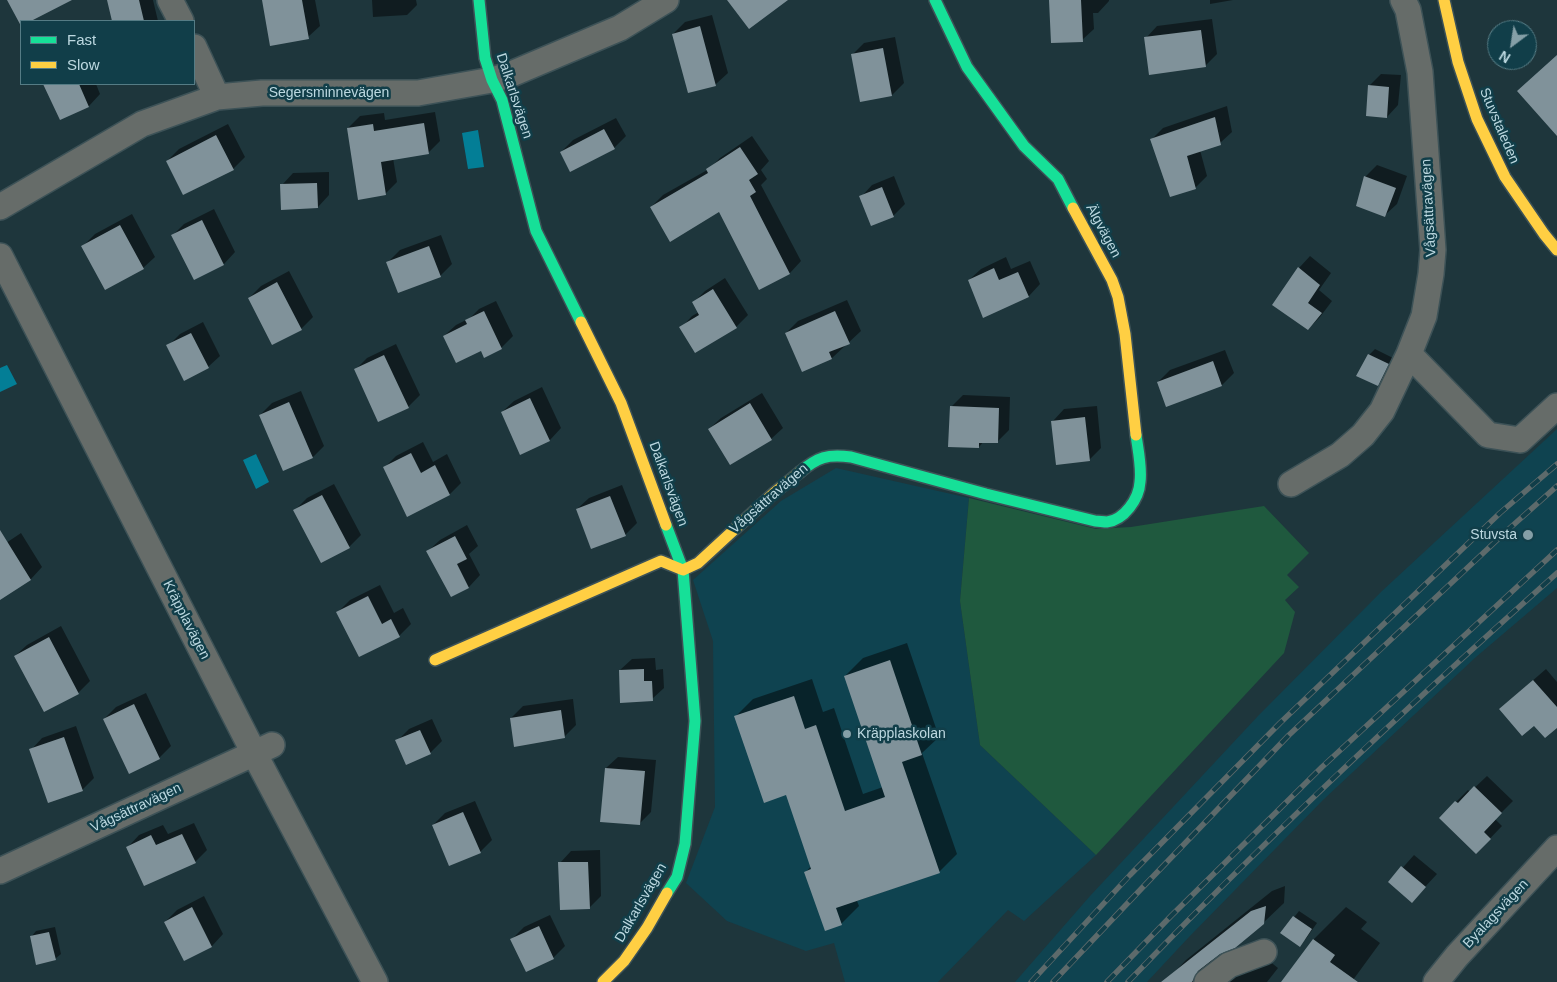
<!DOCTYPE html>
<meta charset="utf-8">
<style>
body{margin:0}
#map{position:relative;width:1557px;height:982px;overflow:hidden;background:#1e363c;font-family:Arial,sans-serif}
canvas{display:block}
.legend{position:absolute;left:20px;top:20px;width:175px;height:65px;box-sizing:border-box;background:#113e49;border:1px solid #557c85;margin:0;padding:6px 9px;list-style:none;font-size:15px;color:#bcd8e0}
.legend li{display:flex;align-items:center;gap:10px;height:25px}
.legend b{width:25px;border:1px solid #557c85}
.north{position:absolute;left:1487px;top:20px;width:50px;height:50px;box-sizing:border-box;background:#113e49;border:1px solid #557c85;border-radius:50%;rotate:211deg;font-size:14px;font-weight:700;line-height:20px;text-align:center;color:#bcd8e0}
.north::after{content:'';display:block;margin:auto;width:18px;height:22px;background:#859fa7;clip-path:polygon(50% 0,100% 100%,50% 72%,0 100%)}
</style>
<div id="map">
<canvas width="1557" height="982"></canvas>
<ul class="legend">
<li><b style="height:6px;background:#16e098"></b>Fast</li>
<li><b style="height:6px;background:#ffcf43"></b>Slow</li>
</ul>
<div class="north">N</div>
</div>
<script>
const g = document.querySelector('canvas').getContext('2d');
g.lineJoin = 'round';
function fillPath(path, color) { g.fillStyle = color; g.fill(path, 'evenodd'); }
function strokePath(path, color, width, dash) { g.strokeStyle = color; g.lineWidth = width; g.lineCap = dash ? 'butt' : 'round'; g.setLineDash(dash || []); g.stroke(path); }
function drawText(font, color, halo, rows, align = 'center') {
  g.font = font + ' Arial,sans-serif'; g.lineWidth = 5; g.setLineDash([]); g.textBaseline = 'middle'; g.strokeStyle = halo; g.fillStyle = color; for (const [text, x, y, turn = 0] of rows) {
    g.save(); g.translate(x, y); g.rotate((+turn || 0) * Math.PI / 180); g.textAlign = isNaN(turn) ? turn : align; if (halo) g.strokeText(text, 0, 0); g.fillText(text, 0, 0); g.restore();
  }
}
const built = new Path2D(`
 M1557,429V588L1476,657L1323,800L1189,937L1147,982H1015L1090,896L1258,716L1382,591Z
 M836,468L969,498L960,601L980,745L1096,855L1024,921L1008,910L938,982H845L834,943L806,951L727,921L686,883L715,807L713,641L693,580L781,501Z`);
const green = new Path2D(`
 M969,498L1096,529L1131,527L1264,506L1309,553L1287,575L1299,587L1285,600L1295,612L1284,653L1096,855L980,745L960,601Z`);
const water = new Path2D(`
 M478,130L484,167L468,169L462,133Z
 M7,365L17,384L0,392V368Z
 M256,454L269,482L256,489L243,460Z`);
const shadow = new Path2D(`
 M108,0H153L158,21H113Z
 M263,0H315L320,26L308,37Z
 M372,0H416L417,5L407,15L373,17Z
 M1050,0H1109V1L1098,13H1093L1094,29L1082,40Z
 M1210,0H1233L1210,4Z
 M712,15L728,73L716,84L689,92L673,34L685,22Z
 M1212,19L1217,54L1205,66L1146,38L1157,26Z
 M895,37L904,83L892,95L852,55L864,43Z
 M1381,74L1401,75L1398,105L1387,117L1369,86Z
 M45,84H96L100,94L89,106L61,118Z
 M1227,106L1232,132L1220,143L1200,150L1207,176L1195,188L1152,139L1163,128Z
 M435,112L440,141L428,153L393,158L397,182L385,194L348,128L360,116L384,113L385,120Z
 M616,118L626,136L614,148L561,152L573,140Z
 M228,124L245,157L233,169L167,161L179,149Z
 M752,136L769,161L761,170L767,179L761,185L801,261L790,273L760,288L720,211L651,207L663,195L709,169L720,158Z
 M1377,165L1407,176L1397,204L1385,215L1365,177Z
 M329,172V195L318,207L282,185L293,173Z
 M894,176L905,204L893,216L861,197L872,185Z
 M214,209L235,252L224,264L173,235L184,224Z
 M132,214L155,257L143,268L83,246L95,234Z
 M441,235L452,264L440,276L388,262L400,250Z
 M1310,256L1331,273L1319,290L1332,301L1320,317L1308,329L1299,268Z
 M1006,257L1011,269L1030,261L1040,284L1029,296L984,316L969,280L981,269Z
 M289,271L313,317L301,329L249,298L261,286Z
 M725,278L748,315L736,327L681,328L692,316L699,312L693,303L705,291Z
 M847,300L861,331L832,358L803,371L786,333L798,321Z
 M496,301L513,336L501,348L482,349L444,336L456,325L470,318L479,309Z
 M203,322L220,356L208,367L168,346L180,334Z
 M396,344L420,395L408,407L355,370L367,358Z
 M1375,349L1393,358L1383,379L1377,385L1369,355Z
 M1225,350L1234,373L1222,385L1167,405L1158,382L1170,370Z
 M542,387L561,428L550,440L502,412L514,401Z
 M301,391L324,446L313,457L260,415L272,403Z
 M762,393L783,428L771,439L709,429L721,418Z
 M963,395L1010,397L1009,430L997,442L984,441L979,447L951,407Z
 M1097,406L1101,448L1089,460L1053,421L1064,409Z
 M423,442L433,462L447,454L461,483L450,494L408,515L384,468L396,456Z
 M334,484L361,535L349,547L295,510L307,498Z
 M622,485L637,523L625,535L577,509L589,498Z
 M467,525L478,546L469,554L480,575L469,587L452,596L428,551L440,540Z
 M21,533L42,567L31,579L0,599V547Z
 M380,585L394,613L403,608L411,624L399,636L338,612L350,600Z
 M61,626L90,681L78,693L44,711L15,656L27,645Z
 M907,643L939,737L922,753L957,854L939,872L857,901L859,906L841,924L806,872L811,866L787,794L736,716L753,699L812,679L823,712L834,708L863,794L883,787L845,676L863,658Z
 M655,658L656,670L663,669L664,688L652,699L620,670L632,659Z
 M1546,669L1557,682V727L1500,709Z
 M146,693L171,746L159,758L104,719L116,707Z
 M573,699L576,725L564,737L511,718L523,706Z
 M432,719L442,741L430,753L397,741L409,729Z
 M76,726L94,778L82,790L31,750L42,738Z
 M618,757L656,760L651,812L639,824L606,768Z
 M1487,776L1513,801L1495,819L1502,826L1476,853L1440,818L1468,790L1470,792Z
 M475,801L492,840L480,852L433,825L445,813Z
 M194,823L207,850L195,862L128,847L139,835L163,825L168,834Z
 M600,850L601,896L589,908L560,863L571,851Z
 M1414,855L1437,874L1412,901L1390,882Z
 M1285,886L1284,903L1263,923L1213,957L1212,963L1263,956L1278,968L1267,982H1165L1186,960L1272,891Z
 M204,896L223,934L212,946L185,959L165,922L177,910Z
 M1346,907L1367,922L1361,929L1380,943L1353,980L1351,982H1283L1314,939Z
 M1299,911L1317,923L1305,940L1282,933Z
 M550,915L565,946L553,958L512,939L524,927Z
 M55,927L61,954L55,959L31,937L36,931Z`);
const building = new Path2D(`
 M7,0H72L31,21H21V26Z
 M107,0H139L144,21H112Z
 M262,0H302L309,39L270,46Z
 M727,0H788L749,29Z
 M1049,0H1081L1083,42L1051,43Z
 M700,26L716,86L688,93L672,34Z
 M1201,30L1206,67L1149,75L1144,37Z
 M883,48L892,96L860,102L851,54Z
 M1557,55V136L1517,91Z
 M43,84H79L89,107L60,120Z
 M1368,85L1389,87L1387,118L1366,116Z
 M1215,117L1221,145L1187,156L1196,189L1170,197L1150,139Z
 M424,123L429,154L381,162L386,195L358,200L347,128L373,124L374,131Z
 M604,129L615,149L570,172L560,152Z
 M216,135L234,170L183,195L166,161Z
 M740,147L758,174L749,180L756,192L750,196L790,274L759,290L719,212L670,242L650,207L708,173L706,169Z
 M1364,176L1396,188L1385,217L1356,206Z
 M317,183L318,208L281,210L280,184Z
 M882,187L894,217L871,226L859,196Z
 M202,220L224,265L194,280L171,235Z
 M120,225L144,269L105,290L81,246Z
 M429,246L441,277L398,293L386,262Z
 M1298,267L1320,285L1308,303L1322,313L1308,330L1272,305Z
 M994,268L999,280L1018,272L1029,297L983,318L968,280Z
 M277,282L302,330L272,345L248,298Z
 M713,289L737,328L695,353L679,327L699,315L692,302Z
 M484,311L502,349L484,358L481,351L456,363L443,336L467,324L465,320Z
 M835,311L850,344L829,352L832,359L802,372L785,333Z
 M191,333L209,368L184,381L166,345Z
 M1368,354L1389,364L1378,386L1356,376Z
 M384,355L409,408L378,422L354,369Z
 M1213,361L1222,386L1166,407L1157,382Z
 M530,398L550,441L520,455L501,412Z
 M289,402L313,458L283,471L259,415Z
 M750,403L772,440L730,465L708,429Z
 M950,406L999,408L998,443H979V448L948,447Z
 M1085,417L1090,461L1056,465L1051,421Z
 M411,453L421,473L435,465L450,495L407,517L383,467Z
 M322,495L350,548L321,563L293,510Z
 M610,496L626,536L591,549L576,509Z
 M0,530L31,580L0,600Z
 M455,536L467,559L457,564L469,588L451,597L426,551Z
 M368,596L382,624L391,619L400,637L359,657L336,612Z
 M49,637L79,694L44,712L14,656Z
 M890,660L922,755L902,762L940,873L836,908L842,925L825,931L804,872L811,869L786,795L764,803L734,716L794,696L805,729L816,725L845,811L885,797L844,676Z
 M644,669V681H652L653,701L620,703L619,670Z
 M1533,680L1557,707V728L1545,738L1534,726L1522,736L1499,709Z
 M134,704L160,759L129,774L103,719Z
 M561,710L565,738L514,747L510,718Z
 M420,730L431,754L406,765L395,740Z
 M64,737L83,791L48,803L29,749Z
 M605,768L645,771L640,825L600,822Z
 M1474,786L1502,813L1484,832L1491,839L1476,854L1439,818L1455,801L1458,803Z
 M463,812L481,853L449,866L432,825Z
 M182,834L196,863L144,886L126,847L151,835L156,845Z
 M558,862H588L590,909L560,910Z
 M1401,866L1426,887L1412,903L1388,882Z
 M1266,906L1264,924L1235,948L1220,954L1198,971L1192,982H1161L1251,911Z
 M192,907L212,947L184,961L164,922Z
 M1293,916L1312,929L1300,947L1280,933Z
 M539,926L554,959L526,972L510,939Z
 M49,932L56,960L36,965L30,936Z
 M1313,939L1335,955L1330,962L1358,982H1281Z`);
const street = new Path2D(`
 M170,0L181,21
 M194,47L217,97
 M0,207L142,124L217,97L262,93H418L492,80L509,75L620,28L666,0
 M0,256L254,753L375,982
 M1409,354L1488,435L1520,440L1557,406
 M1291,484L1340,455L1363,435L1382,411L1409,354L1424,316L1431,274L1433,250L1431,222L1420,72L1408,10L1403,0
 M0,871L272,745
 M1207,982L1229,965L1264,952
 M1436,982L1457,956L1557,848`);
const fast = new Path2D(`
 M479,0L485,58L492,80L502,100L536,231L581,322
 M935,0L967,67L1024,146L1058,179L1073,208
 M800,472C818,457 827,454 851,457L986,494L1095,521C1099,521 1103,522 1107,522C1124,520 1139,499 1140,482C1142,467 1138,450 1136,435
 M666,525L683,570L695,721L685,844L677,877L667,893`);
const slow = new Path2D(`
 M1444,0L1458,62L1477,119L1505,177L1544,234L1557,250
 M1073,208L1112,280L1118,297L1125,334L1136,435
 M581,322L621,403L666,525
 M435,660L661,561L683,570L698,563L774,493L800,472
 M603,982L624,961L647,928L667,893`);
const rail = new Path2D(`
 M1031,982L1130,875L1280,723L1500,513L1557,464
 M1053,982L1142,888L1289,735L1511,527L1557,486
 M1107,982L1171,916L1322,767L1557,550
 M1128,982C1265,839 1409,705 1557,573`);
const markers = [
 [1528,535,6,"#859fa7"],
 [847,734,5,"#859fa7"]
];
const streetNames = [
 ["Segersminnevägen",329,93],
 ["Dalkarlsvägen",514,96,72],
 ["Stuvstaleden",1499,126,67],
 ["Vågsättravägen",1429,208,-93],
 ["Älgvägen",1103,231,62],
 ["Dalkarlsvägen",668,484,70],
 ["Vågsättravägen",769,499,-41],
 ["Kräpplavägen",186,620,63],
 ["Vågsättravägen",136,808,-25],
 ["Dalkarlsvägen",641,903,-60],
 ["Byalagsvägen",1496,914,-47]
];
const poiNames = [
 ["Stuvsta",1517,535],
 ["Kräpplaskolan",857,734,"left"]
];
fillPath(built, '#0f4350');
fillPath(green, '#1f593e');
fillPath(water, '#037e96');
fillPath(shadow, '#0007');
fillPath(building, '#80929a');
strokePath(street, '#3d5257', 28);
strokePath(fast, '#3d5257', 14);
strokePath(slow, '#3d5257', 14);
strokePath(street, '#666c69', 25);
strokePath(fast, '#16e098', 11);
strokePath(slow, '#ffcf43', 11);
strokePath(rail, '#5d6a6b', 5.5);
strokePath(rail, '#113e49', 4, [11]);
for (const [x, y, r, color] of markers) { const dot = new Path2D(); dot.arc(x, y, r, 0, 2 * Math.PI); g.fillStyle = color; g.fill(dot); strokePath(dot, '#113e49', 2); }
drawText('14px', '#bcd8e0', '#113e49', streetNames);
drawText('14px', '#bcd8e0', '#113e49', poiNames, 'right');
</script>
